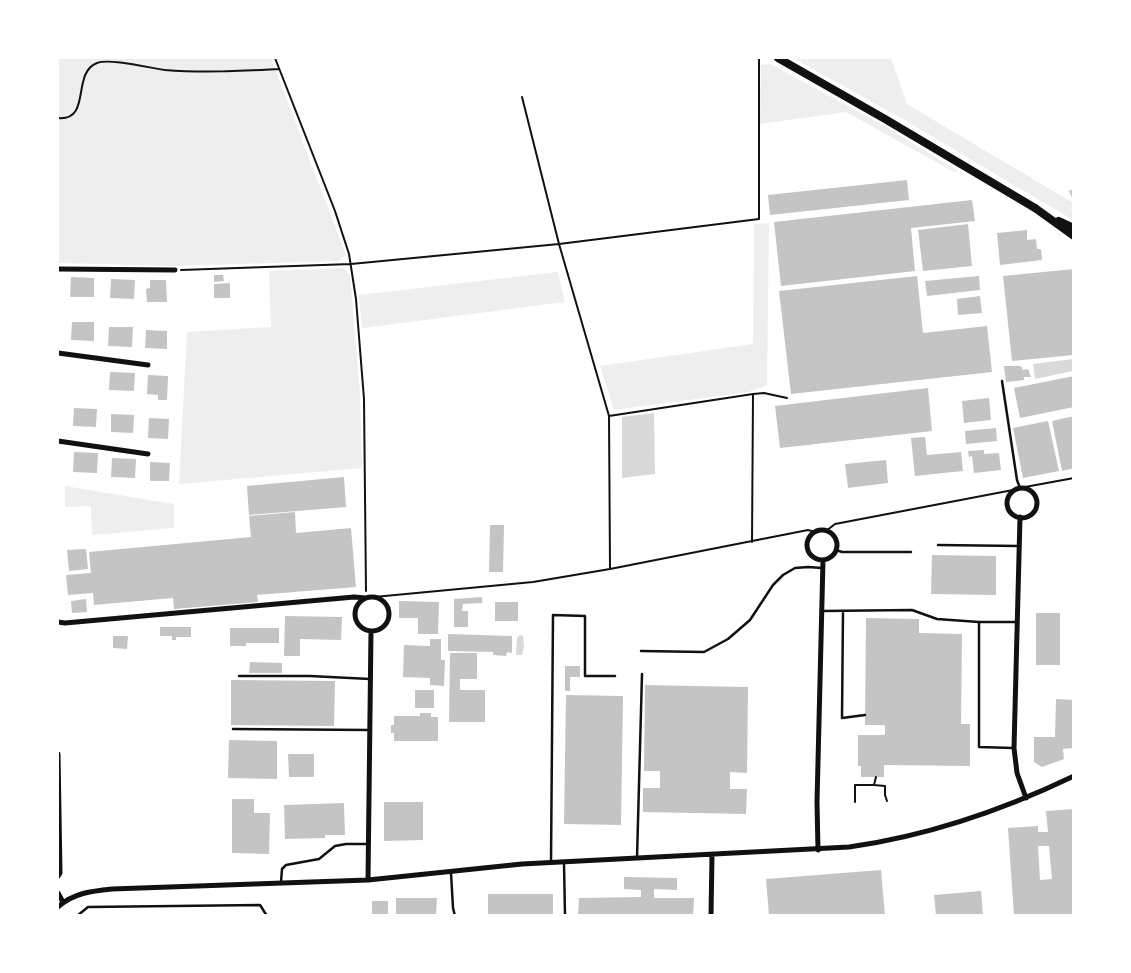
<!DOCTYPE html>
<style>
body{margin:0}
#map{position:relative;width:1131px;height:973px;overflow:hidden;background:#fff;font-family:Raleway,sans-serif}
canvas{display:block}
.frame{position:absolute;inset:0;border:59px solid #fff;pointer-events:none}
</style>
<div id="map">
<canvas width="1131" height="973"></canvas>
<div class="frame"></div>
</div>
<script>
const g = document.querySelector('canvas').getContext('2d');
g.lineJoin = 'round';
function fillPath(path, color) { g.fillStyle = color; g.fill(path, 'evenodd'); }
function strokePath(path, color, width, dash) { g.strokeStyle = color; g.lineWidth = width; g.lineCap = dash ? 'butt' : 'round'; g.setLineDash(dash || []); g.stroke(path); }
const green = new Path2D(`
 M58,58H271L346,255L338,261L176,266L58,263Z
 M793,58H891L907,104L1073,203V220L901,118Z
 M771,64L888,128L958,171L954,172L846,112L760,124L761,65Z
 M769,223L767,385L749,392L614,410L600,366L753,344L754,224Z
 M344,268L350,275L360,395L362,468L179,484L187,332L271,327L269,271Z
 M558,272L565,302L362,328L359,295Z
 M65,486L174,504V528L92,535L91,506L65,507Z`);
const water = new Path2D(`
 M1073,359V371L1035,379L1033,364Z
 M654,413L655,474L622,478V417Z
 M520,635L523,636L524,647L522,655H516L517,638Z`);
const building = new Path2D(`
 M907,180L909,200L770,215L768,195Z
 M1074,189V202L1069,191Z
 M972,200L975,221L911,228L915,271L781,286L774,222Z
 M968,224L972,266L923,271L918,230Z
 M1027,230V240L1036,239L1037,249H1041L1042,260L1000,265L997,233Z
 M1074,269V355L1012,361L1003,276Z
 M214,275H223L224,281L214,282Z
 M917,276L923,333L987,326L992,372L791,394L779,291Z
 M979,276L980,290L927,296L925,281Z
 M71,277L94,278V297H70Z
 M111,279L135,280L134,299L110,298Z
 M150,280H166L167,302H147L146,289L150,288Z
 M230,283V298H214V284Z
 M980,296L982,313L958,315L957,299Z
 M72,322H94V341L71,340Z
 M109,327H133L132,347L108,346Z
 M146,330L167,331V349L145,348Z
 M1004,366H1021L1023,370L1028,369L1031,377H1024V380L1006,382Z
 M110,372L135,373L134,391L109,390Z
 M148,375L168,376L167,400H158V395L147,394Z
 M1074,376V407L1020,418L1014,388Z
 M928,388L932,431L780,448L775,406Z
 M989,398L991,420L964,423L962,401Z
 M74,408L97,409L96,427L73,426Z
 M111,414L134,415L133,433L111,432Z
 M1074,416V468L1062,471L1052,421Z
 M149,418L169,419L168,439L148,438Z
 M1048,421L1059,471L1023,478L1013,428Z
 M996,428L997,441L966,444L965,431Z
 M925,437L927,455L961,452L963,471L915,476L911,438Z
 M984,450V454L999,453L1001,470L974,473L972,456L969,457L968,451Z
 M74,452L98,453L97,473L73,472Z
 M112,458L136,459L135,478L111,477Z
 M886,460L888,483L848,488L845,464Z
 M150,462L170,463L169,481H150Z
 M344,477L346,507L249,515L247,486Z
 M295,512L296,533L351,528L356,587L257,595L258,602L174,609L173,598L94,605L93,593L68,595L66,575L91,573L89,552L251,537L249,516Z
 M490,525H504L503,572H489Z
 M86,549L88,569L69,571L67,550Z
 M932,555L996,556V595L931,594Z
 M482,597V603L463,604L462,611H468V627H454V599Z
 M86,599L87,612L72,613L71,601Z
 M399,601L439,602L438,634H418V618H399Z
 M495,602H518V621H495Z
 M1036,613H1060V665H1036Z
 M285,616L342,617L341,640L300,639V656H284Z
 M866,618L919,619V633L962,634L961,724H970V766L884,765V777H861V766H858V735H885V725H865Z
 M160,627H191V637H176V640H172V636H160Z
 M230,628H279V643H246V646H230Z
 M448,634L512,636V653L507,652L506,656L493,655V652L448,651Z
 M113,636H128L127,649L113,648Z
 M430,639H441V660H445L444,686L430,685V678L403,677L404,645L430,646Z
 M450,653H477V679H460V690H485V722H449Z
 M250,662L282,663V673H249Z
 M565,666H580V677H570V691H565Z
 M231,680L335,681L334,726L231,725Z
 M645,685L748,687L747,773L730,772V789H747L746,814L643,812V788H660V771H644Z
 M415,690H434V708H415Z
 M566,695L623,696L621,825L564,824Z
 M1056,699L1074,700V748L1063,749L1064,759L1042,767L1034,762V737H1055Z
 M420,713H431V717H438V741H394V733H391V725H394V716H420Z
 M229,740L277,741V779L228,778Z
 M288,754H314V777H289Z
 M232,799H254V813H270L269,854L232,853Z
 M384,802H423V840L384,841Z
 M344,803L345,835H325V838L285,839L284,805Z
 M1074,809V874H1072L1074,916H1014L1008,828L1038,826V832H1048L1046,811ZM1038,846H1049L1052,879L1040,880Z
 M881,870L885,916H769L766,879Z
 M624,877L677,878V890L654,889V898H694L693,916H578L579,898L641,897V890L624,889Z
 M981,891L983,916H936L934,895Z
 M488,894H553V916H488Z
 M396,898H437L436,916H396Z
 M372,901H388V916H372Z`);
const path = new Path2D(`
 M275,58L335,211L349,254L356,299L364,399L366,591
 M522,97L559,244L609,416L753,394
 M58,118C92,121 71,73 97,63C110,58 150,68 165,70C203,73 241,71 279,69
 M181,270L351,264L559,244L759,219V58
 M609,416L610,568
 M1025,487L1074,478
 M826,531L835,524L1013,490
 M752,542L753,394L764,393L787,398
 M374,597L533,582L610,569L808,530L815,532
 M876,777L874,785L885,786V795L887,801
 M855,802V785H874`);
const service = new Path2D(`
 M1002,381L1017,480L1020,488
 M938,545L1019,546
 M836,550L842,552H911
 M822,611L912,610L937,619L979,622V747L1013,748
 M843,611L842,718L865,715
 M979,622H1017
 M641,651L704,652L728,639L750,620L773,585L783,575L795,568L808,567L822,568
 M239,676H310L370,679
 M233,729L369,730
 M637,858L642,674
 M551,862L553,615L585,616V676H615
 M564,863L565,916
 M451,873L453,908L455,916
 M281,882L282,869L286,865L319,859L335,846L346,844H368
 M77,916L88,907L260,905L267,916`);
const minor = new Path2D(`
 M58,269L175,270
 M58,353L148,365
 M58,441L148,454
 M1007 503a15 15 0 1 1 30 0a15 15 0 1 1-30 0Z
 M1020,517L1014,748L1017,773L1026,798
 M807 545a15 15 0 1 1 30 0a15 15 0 1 1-30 0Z
 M355 614a17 17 0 1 1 34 0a17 17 0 1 1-34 0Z
 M58,622L65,623L354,597L366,598
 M58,754L60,873L58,876
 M818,850L817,802L823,560
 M368,880L371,631
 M58,893L63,902
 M58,907C73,893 92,891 112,889L368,880L522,864L849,847C928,836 1003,810 1074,776
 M711,916L712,855`);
const primary = new Path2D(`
 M778,58L885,119L1035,208`);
const trunk = new Path2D(`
 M1035,208L1074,236
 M1059,221L1074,228`);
fillPath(green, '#eee');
fillPath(water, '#d9d9d9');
fillPath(building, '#c4c4c4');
strokePath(path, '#111', 2);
strokePath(service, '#111', 2.5);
strokePath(minor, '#111', 5);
strokePath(primary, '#111', 8);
strokePath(trunk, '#111', 8);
</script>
